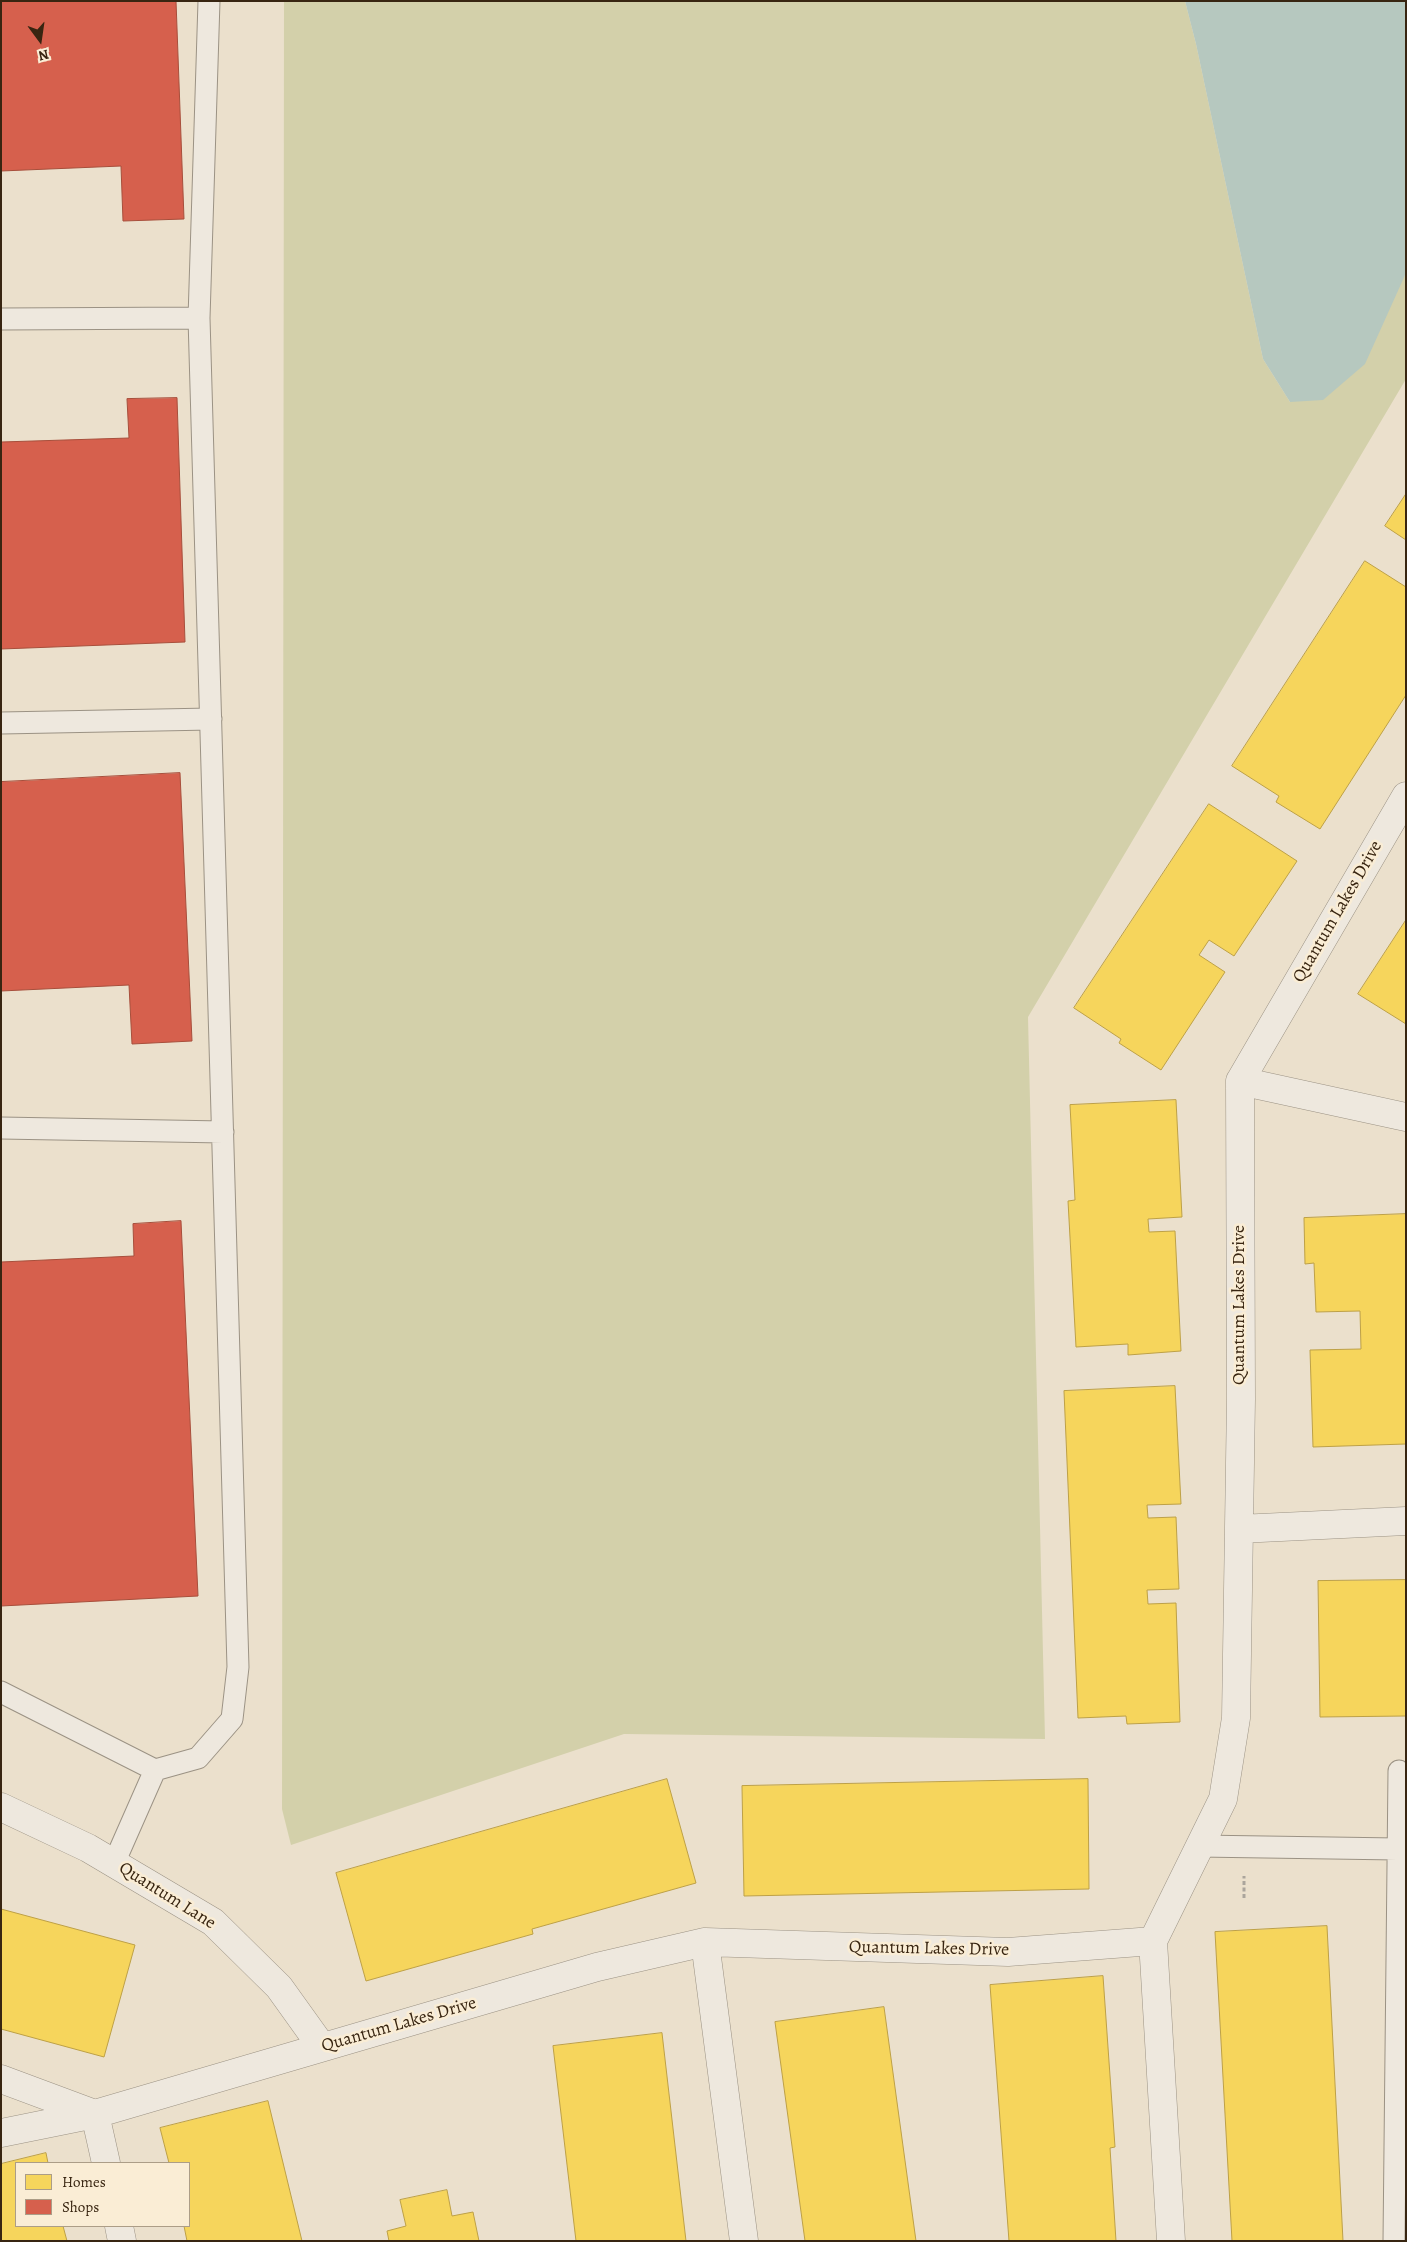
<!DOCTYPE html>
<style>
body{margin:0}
#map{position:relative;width:1407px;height:2242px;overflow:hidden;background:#ebe0cc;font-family:Alegreya,serif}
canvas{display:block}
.frame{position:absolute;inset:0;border:2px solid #382511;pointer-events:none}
.legend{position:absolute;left:15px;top:2162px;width:175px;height:65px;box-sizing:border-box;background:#faedd5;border:1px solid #ac9d87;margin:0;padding:6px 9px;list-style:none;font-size:15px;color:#382511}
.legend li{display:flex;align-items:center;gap:10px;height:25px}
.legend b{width:25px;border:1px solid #ac9d87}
.north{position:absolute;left:15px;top:15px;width:50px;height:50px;-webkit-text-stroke:4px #faedd5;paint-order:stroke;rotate:166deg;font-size:14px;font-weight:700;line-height:20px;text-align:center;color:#382511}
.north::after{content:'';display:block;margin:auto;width:18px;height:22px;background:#382511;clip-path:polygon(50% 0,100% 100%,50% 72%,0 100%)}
</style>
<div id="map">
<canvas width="1407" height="2242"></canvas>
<div class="frame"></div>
<ul class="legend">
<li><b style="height:14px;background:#f6d55c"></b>Homes</li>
<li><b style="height:14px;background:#d6604d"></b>Shops</li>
</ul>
<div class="north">N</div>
</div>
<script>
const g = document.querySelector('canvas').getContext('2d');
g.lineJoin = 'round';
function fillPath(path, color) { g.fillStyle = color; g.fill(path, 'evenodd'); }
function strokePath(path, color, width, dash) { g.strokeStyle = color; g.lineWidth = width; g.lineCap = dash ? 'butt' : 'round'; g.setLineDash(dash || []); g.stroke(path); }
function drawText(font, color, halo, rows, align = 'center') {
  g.font = font + ' Alegreya,serif'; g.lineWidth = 5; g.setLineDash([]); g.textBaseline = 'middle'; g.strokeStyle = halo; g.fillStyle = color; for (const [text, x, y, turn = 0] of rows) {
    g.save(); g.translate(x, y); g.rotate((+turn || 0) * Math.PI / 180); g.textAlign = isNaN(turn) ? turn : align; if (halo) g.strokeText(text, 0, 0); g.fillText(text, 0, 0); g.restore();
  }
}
const green = new Path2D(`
 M284,1H1185L1196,44L1263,359L1290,402L1399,285L1406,273V379L1028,1017L1045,1739L624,1734L291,1845L282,1809Z`);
const water = new Path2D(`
 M1185,1H1406V273L1365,364L1323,400L1290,402L1263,359L1196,44Z`);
const homes = new Path2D(`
 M1406,494V540L1385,526Z
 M1365,561L1406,587V695L1320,829L1276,802L1279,796L1232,766Z
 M1209,804L1297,861L1234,956L1209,940L1199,955L1225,972L1161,1070L1119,1043L1121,1039L1074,1008Z
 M1406,920V1024L1358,994Z
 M1176,1100L1182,1217L1148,1219L1149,1232L1175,1231L1181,1351L1128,1355V1344L1076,1347L1068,1201L1075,1200L1070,1105Z
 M1406,1214V1444L1313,1447L1310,1350L1361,1349L1360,1311L1316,1312L1314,1263L1305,1264L1304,1218Z
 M1175,1386L1181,1504L1147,1505L1148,1518L1176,1517L1179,1589L1147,1590L1148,1604L1176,1603L1180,1722L1127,1724L1126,1716L1078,1718L1064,1391Z
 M1406,1580V1716L1320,1717L1318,1581Z
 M667,1779L696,1883L532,1929L533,1934L366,1981L336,1873Z
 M1088,1779L1089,1889L744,1896L742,1786Z
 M1,1909L135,1945L104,2057L1,2029Z
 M1327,1926L1343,2241H1232L1215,1932Z
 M1103,1976L1115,2147L1110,2148L1116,2241H1009L990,1985Z
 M884,2007L916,2241H805L775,2022Z
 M662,2033L686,2241H576L553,2046Z
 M268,2101L302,2241H187L184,2226H189V2163H169L160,2128Z
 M46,2153L48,2163H16V2226H63L67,2241H1V2164Z
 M447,2190L452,2216L473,2212L479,2241H389L387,2231L406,2226L400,2200Z`);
const shops = new Path2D(`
 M1,1H176L184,219L123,221L121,166L1,171Z
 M177,398L185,642L1,649V442L129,438L127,399Z
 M180,773L192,1041L132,1044L129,985L1,991V782Z
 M181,1221L198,1596L1,1606V1262L134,1256L133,1224Z`);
const path = new Path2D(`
 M1244,1898V1876`);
const lane = new Path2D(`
 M1,319L199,318
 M1,723L211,719
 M1,1128L223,1132
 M1,1692L155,1770
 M1199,1846L1397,1849
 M114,1863L155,1770L198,1758L232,1719L238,1667L199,318L209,1
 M1394,2241L1399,1771`);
const street = new Path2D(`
 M1240,1081L1406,1117
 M1239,1529L1406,1521
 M1,1807L88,1848L213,1922L279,1987L322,2047
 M705,1942L744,2241
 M1,2079L95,2114L106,2163
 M1,2133L95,2114L597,1967L705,1942L1008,1952L1153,1941
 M119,2226L122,2241
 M1171,2241L1153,1941L1223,1799L1236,1718L1241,1399L1240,1081L1406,796`);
const streetNames = [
 ["Quantum Lakes Drive",1338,912,-60],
 ["Quantum Lakes Drive",1240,1305,-90],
 ["Quantum Lane",167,1896,32],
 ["Quantum Lakes Drive",929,1949,1],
 ["Quantum Lakes Drive",399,2025,-16]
];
fillPath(green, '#d3d0aa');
fillPath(water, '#b6c8bf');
fillPath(homes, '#f6d55c');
strokePath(homes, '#bda046', 1);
fillPath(shops, '#d6604d');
strokePath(shops, '#a74e3b', 1);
strokePath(lane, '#9b9284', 23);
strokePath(street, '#9b9284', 29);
strokePath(path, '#aba59c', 3, [4, 2.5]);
strokePath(lane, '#eee8de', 21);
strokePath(street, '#eee8de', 28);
drawText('18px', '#382511', '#faedd5', streetNames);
</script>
